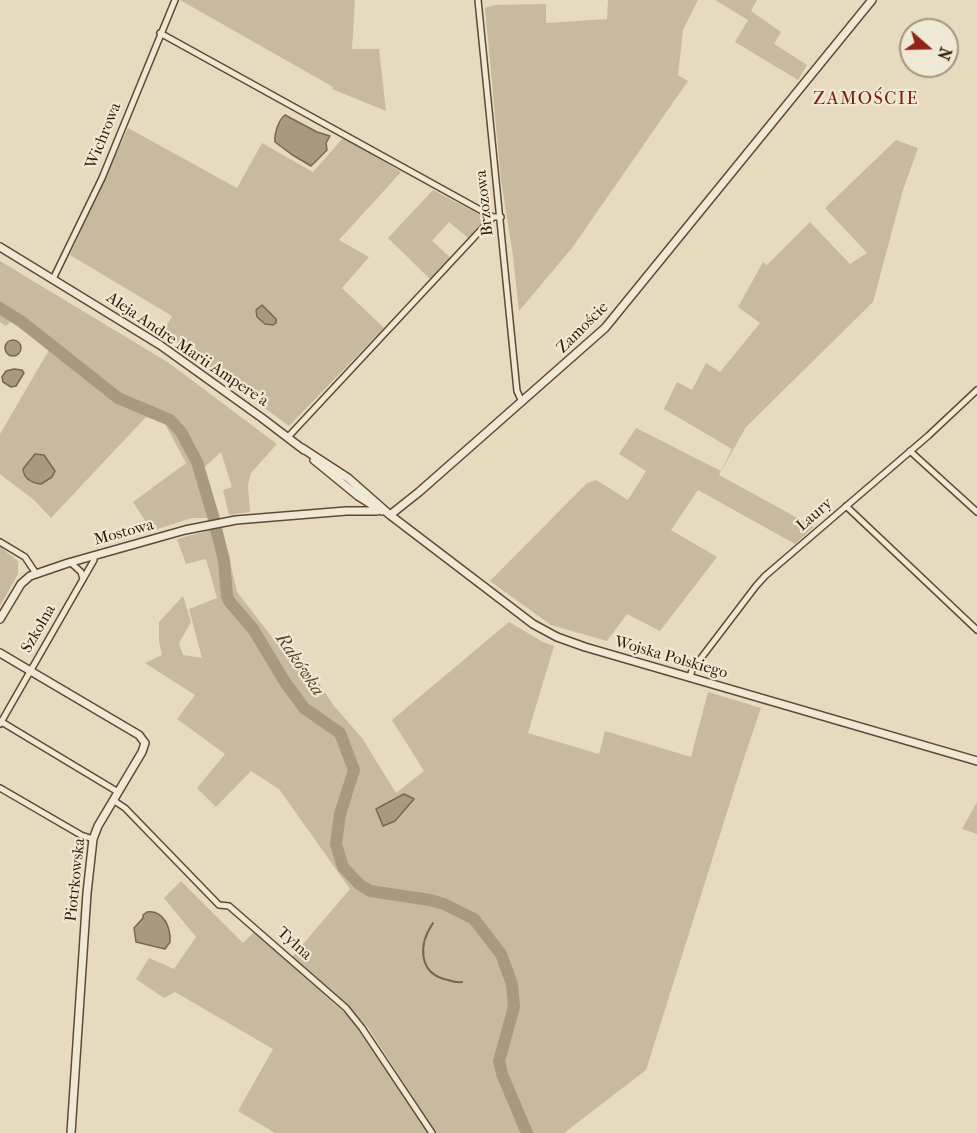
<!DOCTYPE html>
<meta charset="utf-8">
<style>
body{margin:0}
#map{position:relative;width:977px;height:1133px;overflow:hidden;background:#e6dbbf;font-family:"IM FELL French Canon",serif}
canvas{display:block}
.north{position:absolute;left:899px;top:18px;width:60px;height:60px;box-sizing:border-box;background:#efe8d5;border:2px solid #a39681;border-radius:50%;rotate:110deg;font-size:16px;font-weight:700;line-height:24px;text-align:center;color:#321b03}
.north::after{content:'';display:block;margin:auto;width:21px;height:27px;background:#8f2418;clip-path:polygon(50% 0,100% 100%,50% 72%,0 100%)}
</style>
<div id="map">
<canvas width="977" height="1133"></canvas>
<div class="north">N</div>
</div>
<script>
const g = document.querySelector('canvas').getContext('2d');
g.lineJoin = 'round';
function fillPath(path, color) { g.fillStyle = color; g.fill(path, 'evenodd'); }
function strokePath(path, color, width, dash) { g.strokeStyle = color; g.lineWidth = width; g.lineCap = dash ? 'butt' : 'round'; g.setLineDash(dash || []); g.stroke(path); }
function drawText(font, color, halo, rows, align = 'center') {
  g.font = font + ' "IM FELL French Canon",serif'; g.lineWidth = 4.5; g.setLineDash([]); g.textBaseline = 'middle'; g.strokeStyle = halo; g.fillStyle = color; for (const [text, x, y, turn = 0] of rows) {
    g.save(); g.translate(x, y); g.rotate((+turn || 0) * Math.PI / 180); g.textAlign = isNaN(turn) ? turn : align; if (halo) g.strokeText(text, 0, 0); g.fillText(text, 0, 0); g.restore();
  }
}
const green = new Path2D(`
 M180,0H355L352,49H379L386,111L332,89L333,87Z
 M608,0H698L683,30L678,75L688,81L572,248L519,311L513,256L501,180L485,8L495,5L546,4V23L607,19Z
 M715,0H757L751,11L781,32L774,44L807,65L798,80L735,42L748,20Z
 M128,128L237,188L262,143L313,172L344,137L401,172L339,240L369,257L342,288L384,328L289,426L163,332L172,316L70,255Z
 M896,140L918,148L903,190L873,302L746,427L719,475L814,527L795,544L698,490L671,530L717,557L660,631L627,614L607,641L551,625L490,581L587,483L596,480L628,500L646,471L619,454L636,428L721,471L732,449L664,409L677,382L692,390L706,363L720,372L760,323L738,307L763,262L767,265L810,222L850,264L867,253L825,208Z
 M433,190L486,218L468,238L449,222L432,241L452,259L431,280L388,238Z
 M0,261L169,363L277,444L251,473L248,485L250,512L229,515L223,490L232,487L221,452L196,475L209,518H192L148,532V525L133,502L186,463L164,422L146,417L51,518L34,500L0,474V434L49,350L11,321L6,326L0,322Z
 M222,527L237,592L275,641L278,639L315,677L334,706L362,738L396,793L424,771L392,720L509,622L543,642L554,646L528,733L599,754L605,731L691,757L708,692L761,708L745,755L646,1070L564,1133H436L369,1029L350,1008L292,957L350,889L279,789L251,771L216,807L197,788L225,754L177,719L195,695L145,663L162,655L159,642V622L183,596L191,622L179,643L183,655L202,658L189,609L217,598L206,559L186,564L177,539Z
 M0,547L18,561V574L0,606Z
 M977,802V834L962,829Z
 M181,881L243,943L255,931L350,1018L429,1133H275L238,1111L273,1049L175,992L164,998L136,979L149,958L174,969L196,937L164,898Z`);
const water = new Path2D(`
 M285,115L317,132L330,136L326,143L327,150L311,166L291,154L275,142C274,134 279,119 285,115Z
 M262,305L276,319V323L273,325L265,324L257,317L256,310Z
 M5 348a8 8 0 1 1 16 0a8 8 0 1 1-16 0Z
 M14,369L22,370L24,373L16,386L11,387L3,382L2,377L6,371Z
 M35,454L44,455L55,471L52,477L41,484C32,483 24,479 23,469Z
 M404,794L414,799L395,821L383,826L376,809Z
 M147,912C164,910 171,928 170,942L165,949L136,942L134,928L143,918V915Z`);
const stream = new Path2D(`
 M433,923C418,945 418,974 448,980C454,982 456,983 462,982`);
const river = new Path2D(`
 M0,308L22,322L118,398L170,420L181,432L197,462L214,519
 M216,529L224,560L227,596L229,601L253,629L285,682L304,708L340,733L354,770L340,814L336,844L343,867L359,884L370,891L430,900L444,904L474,919L501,954L512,984L514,1007L499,1061L502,1074L527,1133`);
const minor = new Path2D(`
 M478,0L517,391L522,402
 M160,33L493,217H501
 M53,279L102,178L175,0
 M288,437L493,217
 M910,451L977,512
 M846,506L977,630
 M0,542L25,557L35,572
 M70,562L81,572L83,579
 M690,677L692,670L756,586L765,576L928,436L977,390
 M0,721L118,792
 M0,724L94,560V555
 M0,788L81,835L93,839
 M113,800L125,808L219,905L229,906L346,1008L362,1028L432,1133`);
const tertiary = new Path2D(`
 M0,247L160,345L262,418L304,450
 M302,448L348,478L390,515L533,624L557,637L585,647L977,761
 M314,460L358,496L382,511
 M390,515L419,492L605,328L872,0
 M0,619L21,584L30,576L68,563L185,530L236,520L346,511H377
 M0,653L139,735L145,743L142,752L98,826L93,839L87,893L71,1133`);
const streetNames = [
 ["Wichrowa",104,136,-68],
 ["Brzozowa",485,203,-96],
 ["Zamoście",583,328,-45],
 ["Aleja Andre Marii Ampere'a",187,350,34],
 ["Laury",815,515,-41],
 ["Mostowa",124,533,-15],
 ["Szkolna",39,629,-60],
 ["Wojska Polskiego",671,658,16],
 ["Piotrkowska",76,880,-84],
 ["Tylna",294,944,42]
];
const neighbourhoodNames = [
 ["ZAMOŚCIE",866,100]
];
const waterNames = [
 ["Rakówka",299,665,56]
];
fillPath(green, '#c7ba9f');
fillPath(water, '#a99a7f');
strokePath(water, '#79674d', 1.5);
strokePath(stream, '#79674d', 2);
strokePath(river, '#a99a7f', 12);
strokePath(minor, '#5f4b32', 8);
strokePath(tertiary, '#5f4b32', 10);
strokePath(minor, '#efe8d5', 5);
strokePath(tertiary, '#efe8d5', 7);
drawText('16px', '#321b03', '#efe8d5', streetNames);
g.letterSpacing = '1.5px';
drawText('18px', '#7a1f14', '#efe8d5', neighbourhoodNames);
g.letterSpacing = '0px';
drawText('italic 18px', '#5c472e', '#efe8d5', waterNames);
</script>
